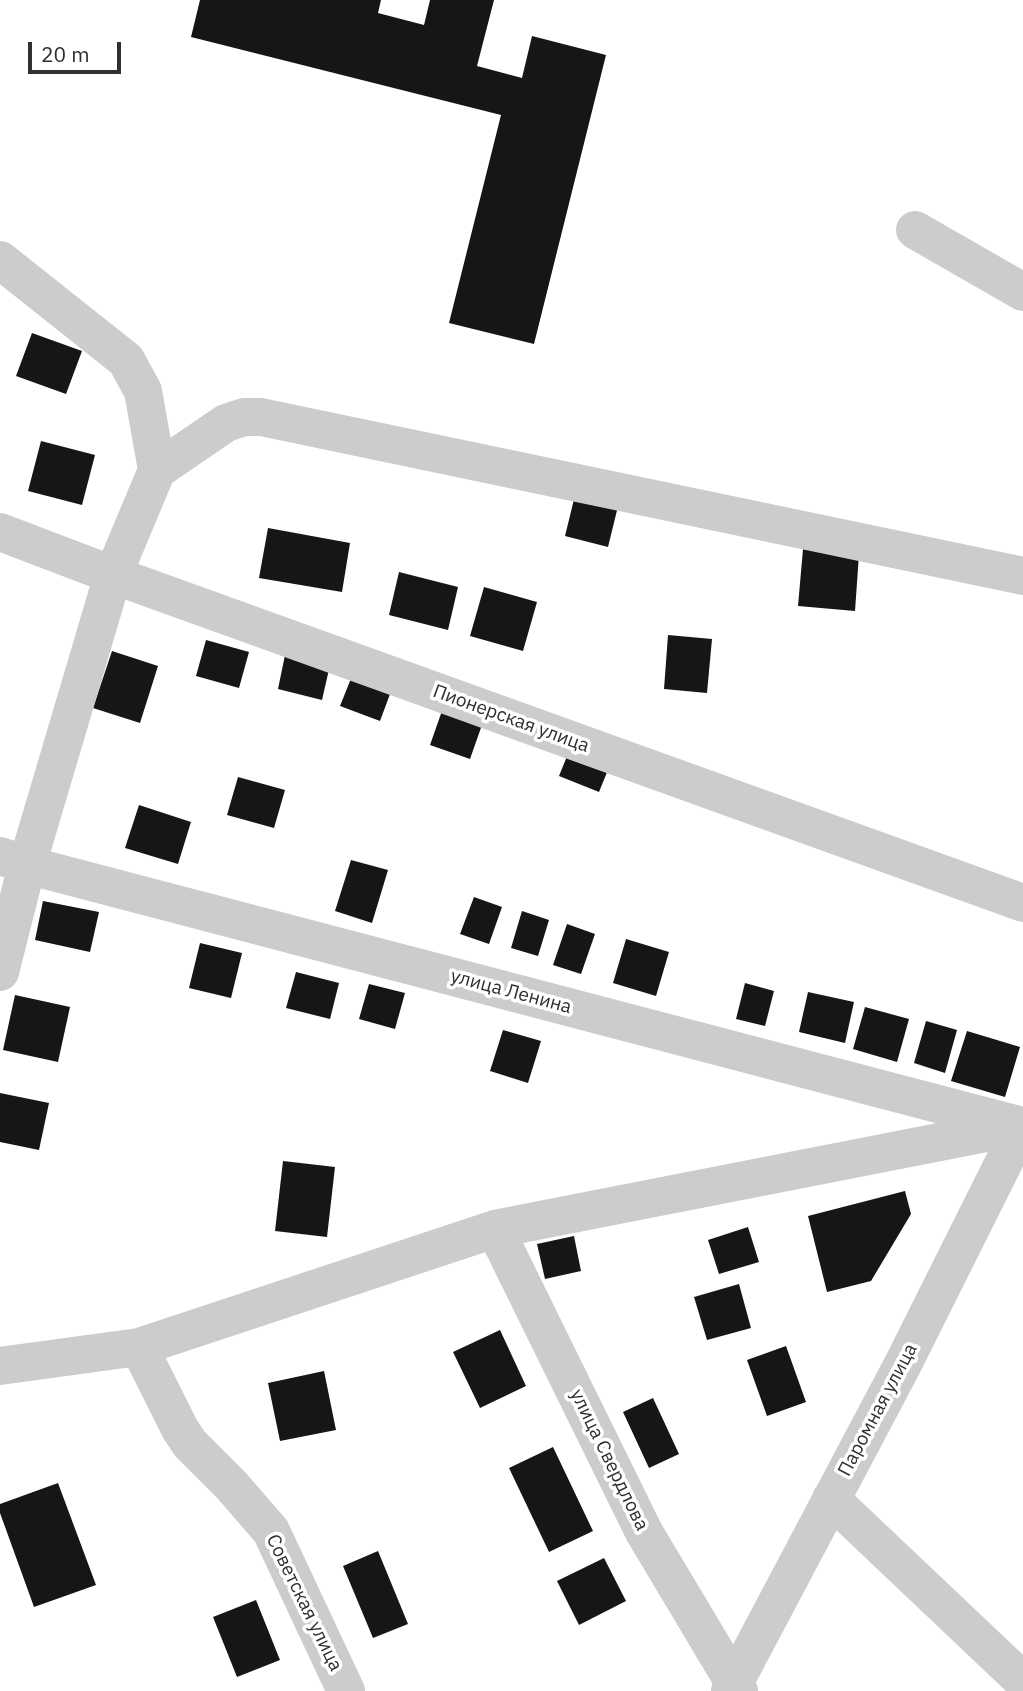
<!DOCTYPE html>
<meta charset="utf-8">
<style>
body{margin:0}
#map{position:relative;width:1023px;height:1691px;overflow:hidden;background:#fff;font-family:"IBM Plex Sans",sans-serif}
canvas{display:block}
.scale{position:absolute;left:28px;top:42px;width:93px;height:32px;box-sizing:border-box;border:4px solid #2f2f2f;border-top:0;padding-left:9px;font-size:21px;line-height:24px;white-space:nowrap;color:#2f2f2f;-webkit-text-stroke:5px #fff;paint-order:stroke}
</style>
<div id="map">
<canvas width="1023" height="1691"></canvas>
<div class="scale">20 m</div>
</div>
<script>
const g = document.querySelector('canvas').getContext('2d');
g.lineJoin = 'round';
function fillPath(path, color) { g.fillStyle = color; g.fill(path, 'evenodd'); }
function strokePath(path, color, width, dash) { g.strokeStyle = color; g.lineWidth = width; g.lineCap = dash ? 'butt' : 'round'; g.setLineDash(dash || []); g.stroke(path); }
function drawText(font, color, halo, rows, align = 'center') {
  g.font = font + ' "IBM Plex Sans",sans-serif'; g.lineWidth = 7; g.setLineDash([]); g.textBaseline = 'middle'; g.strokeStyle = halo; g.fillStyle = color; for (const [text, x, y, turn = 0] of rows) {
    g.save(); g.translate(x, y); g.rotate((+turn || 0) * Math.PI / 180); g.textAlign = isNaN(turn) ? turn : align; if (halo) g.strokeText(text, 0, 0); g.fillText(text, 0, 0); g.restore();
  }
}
const building = new Path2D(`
 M200,0H381L378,13L424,25L430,0H494L477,66L522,78L532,36L606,55L534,344L449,323L501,115L191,37Z
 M32,333L82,351L66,394L16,376Z
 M41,441L95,455L82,505L28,491Z
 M578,483L621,494L608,547L565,536Z
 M268,528L350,543L342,592L259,578Z
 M803,549L859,554L855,611L798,606Z
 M399,572L458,587L448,630L389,615Z
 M484,587L537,602L523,651L470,636Z
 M668,635L712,639L707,693L664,689Z
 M206,640L249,652L239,688L196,676Z
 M112,651L158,666L140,723L93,708Z
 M285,655L330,665L322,700L278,689Z
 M354,671L393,686L380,721L340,706Z
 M443,708L483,722L470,759L430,745Z
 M572,744L612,760L599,792L559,776Z
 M238,777L285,790L274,828L227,815Z
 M139,805L191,822L178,864L125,848Z
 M351,860L388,870L372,923L335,911Z
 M474,897L502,907L489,944L460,934Z
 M43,901L99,912L90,952L35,940Z
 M522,911L549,920L538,956L511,948Z
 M567,924L595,934L581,974L553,965Z
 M626,939L669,952L656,996L613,983Z
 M200,943L242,953L231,998L189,988Z
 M296,972L339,983L330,1019L286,1008Z
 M745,983L774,991L765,1026L736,1019Z
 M369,984L405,993L395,1029L359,1019Z
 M808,992L854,1002L845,1043L799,1032Z
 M15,995L70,1007L58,1062L3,1050Z
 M865,1007L909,1019L897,1062L853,1049Z
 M926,1021L957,1030L945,1073L914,1063Z
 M503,1030L541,1041L528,1083L490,1071Z
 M967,1031L1020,1047L1005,1097L951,1081Z
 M0,1093L49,1103L39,1150L0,1142Z
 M283,1161L335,1167L327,1237L275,1231Z
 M905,1191L911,1214L871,1281L827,1292L808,1216Z
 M748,1227L759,1262L719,1274L708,1240Z
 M574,1236L581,1271L545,1279L537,1244Z
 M739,1284L751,1328L707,1340L694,1297Z
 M500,1330L526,1386L480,1408L453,1352Z
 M786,1346L806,1402L767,1416L747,1360Z
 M324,1371L336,1430L280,1441L268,1383Z
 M653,1398L679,1454L649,1468L623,1412Z
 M553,1447L593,1531L549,1552L509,1468Z
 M58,1483L96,1585L34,1607L0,1513V1504Z
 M378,1551L408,1624L373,1638L343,1566Z
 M604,1558L626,1601L579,1625L557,1581Z
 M256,1600L280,1660L237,1677L213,1617Z`);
const minor = new Path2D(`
 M915,230L1023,292
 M0,260L126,360L143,391L157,470L113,575L27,865L0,972
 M157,470L226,423L244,417H261L1023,576
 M0,532L113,575L1023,903
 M0,856L27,865L1022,1126L903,1364L730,1691
 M495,1229L644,1532L739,1691
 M139,1347L180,1429L190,1444L232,1486L271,1531L346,1691
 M0,1366L139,1347L495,1229L1011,1128
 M831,1499L1023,1681`);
const streetNames = [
 ["Пионерская улица",511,719,20],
 ["улица Ленина",511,992,15],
 ["Паромная улица",878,1410,-62],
 ["улица Свердлова",609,1460,64],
 ["Советская улица",304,1603,64]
];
fillPath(building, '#161616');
strokePath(minor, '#ccc', 38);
drawText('19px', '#2f2f2f', '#fff', streetNames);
</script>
